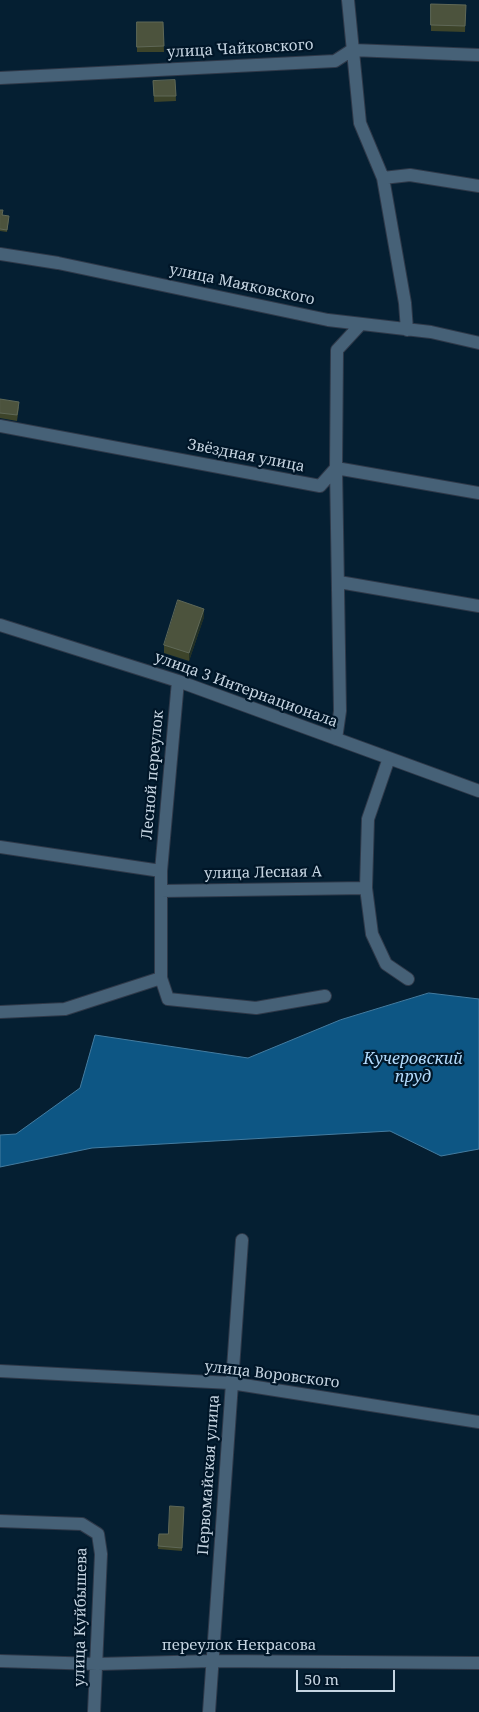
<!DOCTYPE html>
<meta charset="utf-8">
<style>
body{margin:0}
#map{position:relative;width:479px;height:1712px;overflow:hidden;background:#051f32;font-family:"Noto Serif",serif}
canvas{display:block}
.scale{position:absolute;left:296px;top:1670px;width:99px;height:22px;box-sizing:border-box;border:2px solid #c5d4e1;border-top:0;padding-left:6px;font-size:15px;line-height:18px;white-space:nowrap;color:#c5d4e1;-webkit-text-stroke:4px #001628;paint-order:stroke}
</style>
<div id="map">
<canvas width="479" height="1712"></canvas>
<div class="scale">50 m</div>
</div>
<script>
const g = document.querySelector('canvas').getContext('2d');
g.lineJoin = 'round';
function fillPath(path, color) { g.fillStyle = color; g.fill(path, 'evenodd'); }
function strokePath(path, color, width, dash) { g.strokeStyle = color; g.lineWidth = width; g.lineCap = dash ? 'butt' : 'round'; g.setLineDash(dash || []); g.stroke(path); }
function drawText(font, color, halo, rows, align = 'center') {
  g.font = font + ' "Noto Serif",serif'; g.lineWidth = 4.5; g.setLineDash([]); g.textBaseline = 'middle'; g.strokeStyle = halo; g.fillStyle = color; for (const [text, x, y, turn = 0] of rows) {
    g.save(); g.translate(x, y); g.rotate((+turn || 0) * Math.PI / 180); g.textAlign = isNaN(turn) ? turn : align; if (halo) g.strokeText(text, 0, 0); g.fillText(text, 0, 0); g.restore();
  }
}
const water = new Path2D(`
 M429,993L479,999V1149L441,1156L390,1131L92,1148L0,1167V1135L16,1134L80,1088L95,1035L248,1058L340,1020Z`);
const minor = new Path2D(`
 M348,0L360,123L383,178L405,303L407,330
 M0,78L335,61L352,50L479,55
 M383,178L410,175L479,186
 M0,254L58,263L328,320L431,332L479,343
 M0,426L320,486L336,468L479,493
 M339,582L479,606
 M0,625L178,681L479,791
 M336,739L340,711L336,468L337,350L361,324
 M389,758L368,819L366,888L372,934L386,964L408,979
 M0,847L161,871
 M161,891L366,888
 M161,978V871L178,681
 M0,1012L65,1009L161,978L168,999L256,1008L325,996
 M0,1371L231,1383L479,1422
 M0,1521L82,1524L98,1534L101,1554L94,1712
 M0,1661L97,1664L212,1661L479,1663
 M209,1712L242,1240`);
const wall = new Path2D(`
 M431,4L466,5L465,32L431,31Z
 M137,22H163L164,52H137Z
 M175,80L176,101L154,102L153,81Z
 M0,210L3,215L9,219L7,232L0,231Z
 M0,399L19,407L17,421L0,418Z
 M204,617L189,661L164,653V645Z
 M184,1507L182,1551L158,1549L159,1534H168Z`);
const shadedWall = new Path2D(`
 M204,609V617L189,661V653Z`);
const building = new Path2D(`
 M431,4L466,5L465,26L431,25Z
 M137,22H163L164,46L137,47Z
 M175,80L176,96H154L153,81Z
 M0,210H3L2,215L9,216L7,230L0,229Z
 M0,399L19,402L17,415L0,413Z
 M178,600L204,609L189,653L164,645Z
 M170,1506L184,1507L182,1548L158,1546L159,1534H168Z`);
const streetNames = [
 ["улица Чайковского",240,49,-3],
 ["улица Маяковского",242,285,12],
 ["Звёздная улица",246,456,11],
 ["улица 3 Интернационала",246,690,20],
 ["Лесной переулок",153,775,-85],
 ["улица Лесная А",263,873,-1],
 ["улица Воровского",272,1375,7],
 ["Первомайская улица",209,1475,-86],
 ["улица Куйбышева",81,1617,-89],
 ["переулок Некрасова",239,1646]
];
const waterNames = [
 ["Кучеровский",413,1059],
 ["пруд",413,1077]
];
fillPath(water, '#0d5684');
strokePath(water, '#447ca0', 1);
strokePath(minor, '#2f3949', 14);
strokePath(minor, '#466177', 12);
fillPath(wall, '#3d442a');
fillPath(shadedWall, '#212f25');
fillPath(building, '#4c533d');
strokePath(building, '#5f6857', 1);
drawText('15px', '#c5d4e1', '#001628', streetNames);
drawText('italic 16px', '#b3dbfc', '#001628', waterNames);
</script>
